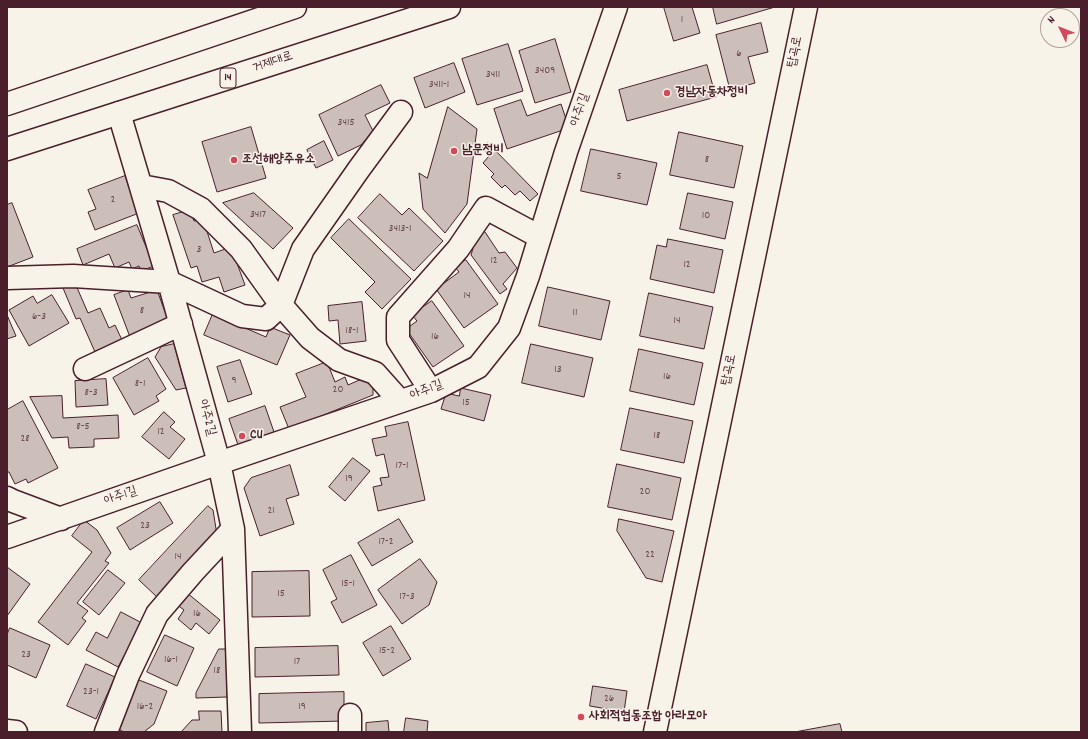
<!DOCTYPE html>
<meta charset="utf-8">
<style>
body{margin:0}
#map{position:relative;width:1088px;height:739px;overflow:hidden;background:#f7f3e8;font-family:Dekko,sans-serif}
canvas{display:block}
.frame{position:absolute;inset:0;border:8px solid #4a1f2b;pointer-events:none}
.north{position:absolute;left:1040px;top:8px;width:40px;height:40px;box-sizing:border-box;background:#f7f3e8;border:1px solid #b29e9c;border-radius:50%;rotate:313deg;font-size:11px;font-weight:700;line-height:16px;text-align:center;color:#4a1f2b}
.north::after{content:'';display:block;margin:auto;width:14px;height:18px;background:#d1495b;clip-path:polygon(50% 0,100% 100%,50% 72%,0 100%)}
</style>
<div id="map">
<canvas width="1088" height="739"></canvas>
<div class="frame"></div>
<div class="north">N</div>
</div>
<script>
const g = document.querySelector('canvas').getContext('2d');
g.lineJoin = 'round';
function fillPath(path, color) { g.fillStyle = color; g.fill(path, 'evenodd'); }
function strokePath(path, color, width, dash) { g.strokeStyle = color; g.lineWidth = width; g.lineCap = dash ? 'butt' : 'round'; g.setLineDash(dash || []); g.stroke(path); }
function drawText(font, color, halo, rows, align = 'center') {
  g.font = font + ' Dekko,"Poor Story",sans-serif'; g.lineWidth = 3; g.setLineDash([]); g.textBaseline = 'middle'; g.strokeStyle = halo; g.fillStyle = color; for (const [text, x, y, turn = 0] of rows) {
    g.save(); g.translate(x, y); g.rotate((+turn || 0) * Math.PI / 180); g.textAlign = isNaN(turn) ? turn : align; if (halo) g.strokeText(text, 0, 0); g.fillText(text, 0, 0); g.restore();
  }
}
const building = new Path2D(`
 M664,7H692L700,33L674,41Z
 M713,7H775L717,24Z
 M761,23L768,52L748,57L755,83L730,90L716,35Z
 M555,39L571,92L535,103L519,51Z
 M508,44L523,91L477,105L462,59Z
 M454,63L465,92L425,108L414,78Z
 M707,65L716,97L627,121L619,90Z
 M381,85L390,103L365,115L373,131L361,145L338,156L319,115Z
 M521,100L527,116L561,104L569,128L507,149L494,109Z
 M448,107L477,129L467,204L445,233L423,209L419,173L427,178Z
 M251,127L266,178L217,192L202,142Z
 M679,132L743,146L734,188L670,175Z
 M324,141L333,160L316,168L307,150Z
 M488,143L538,194L530,201L520,191L515,195L505,185L502,188L491,177L494,174L483,163L489,156L482,148Z
 M591,149L657,163L647,205L581,191Z
 M125,176L139,213L95,230L88,212L96,209L88,190Z
 M254,193L293,228L273,249L223,203Z
 M688,193L733,202L725,239L680,229Z
 M380,194L402,215L409,208L443,241L414,271L358,218Z
 M12,203L33,257L7,267V205Z
 M190,210L194,221L203,219L214,253L231,247L245,285L224,292L219,277L202,282L197,266L191,268L173,215Z
 M349,219L411,279L382,309L365,292L375,282L331,238Z
 M137,225L154,266L141,271L139,266L132,269L129,262L115,268L109,254L83,265L77,249Z
 M485,232L499,253L505,252L517,268L503,284L507,289L500,294L471,255L476,238Z
 M668,239L723,250L714,293L650,279L657,245L666,247Z
 M466,260L498,304L464,328L436,289L459,272L455,267Z
 M75,283L88,313L100,308L109,328L115,325L122,340L95,352L80,318L76,319L63,288Z
 M548,287L610,301L601,340L539,326Z
 M128,290L131,298L157,290L169,323L130,337L114,295Z
 M649,293L713,307L704,349L640,336Z
 M52,295L69,323L29,346L9,310L33,296L37,303Z
 M432,301L464,346L433,367L406,329L417,321L412,315Z
 M362,302L366,341L340,344L338,320L329,321L328,306Z
 M213,314L266,337L270,327L290,335L277,365L204,335Z
 M7,315L16,336L7,339Z
 M174,344L186,388L176,390L155,357L161,347Z
 M531,344L593,358L584,397L522,383Z
 M639,349L703,363L694,405L630,391Z
 M148,358L166,389L156,396L159,401L134,415L113,378Z
 M240,360L252,394L228,402L217,367Z
 M327,362L335,382L345,377L348,385L364,378L373,384V395L289,429L280,407L306,397L296,374Z
 M106,379L108,405L76,407L75,381Z
 M461,388L491,395L484,421L441,409L446,393L459,396Z
 M62,396L63,418L118,415L119,438L94,439V447L69,448L68,437L52,438L30,397Z
 M23,401L58,468L28,483L26,479L15,484L9,472H7V410Z
 M265,406L274,432L238,445L229,419Z
 M630,408L693,421L684,463L621,450Z
 M164,412L175,422L170,427L185,439L169,459L142,437Z
 M408,422L425,500L378,511L373,487L382,485L380,478L389,477L384,454L376,456L372,439L387,436L385,427Z
 M353,458L370,471L345,501L329,487Z
 M617,464L681,478L672,520L608,507Z
 M290,465L299,495L286,499L294,524L260,536L244,488L251,478Z
 M160,502L173,523L130,550L117,528Z
 M208,506L213,510L217,535L158,598L139,580Z
 M399,519L413,542L372,566L358,543Z
 M619,519L674,531L662,582L646,578L617,531Z
 M84,520L97,530L111,553L105,561L109,563L77,603L88,611L82,618L86,621L68,645L38,622L92,552L72,536Z
 M351,555L377,605L342,623L331,602L337,599L323,570Z
 M420,559L437,582L429,605L402,624L378,590Z
 M7,567L30,584L7,616Z
 M108,570L125,583L99,615L83,602Z
 M309,571L310,616L252,617V572Z
 M186,592L220,620L209,634L196,623L191,630L178,619L184,610L176,604Z
 M121,612L142,623L118,667L86,650L96,632L107,638Z
 M391,626L411,659L383,676L363,643Z
 M10,628L50,645L36,678L7,665V635Z
 M165,635L194,648L177,686L147,672Z
 M338,646L339,675L255,677V648Z
 M219,649H226L227,697L196,698V693Z
 M86,664L115,677L96,719L67,706Z
 M139,680L167,691L154,724L144,732H124L120,730Z
 M593,686L627,691L624,712L590,706Z
 M344,692V721L259,723V694Z
 M199,711H221L222,732H181L192,720H199Z
 M406,718L428,721L427,732H404Z
 M388,721L389,732H366V723Z
 M840,724L842,732H795Z`);
const minor = new Path2D(`
 M119,113L169,282L219,463L233,529L240,732
 M141,186L168,191L201,209L241,249L281,305L310,338L339,360L375,373L400,401
 M7,278L73,276L169,282L242,316L266,319L281,305L303,249L359,169L401,112
 M85,369L181,324
 M431,391L398,340V317L458,249L486,208L540,237
 M7,498L13,501L61,519
 M7,537L219,463L431,391L478,367L509,328L528,276L566,152L616,7
 M350,715V732
 M7,731L16,732
 M106,732L128,675L157,614L193,572L233,529
 M655,732L806,7`);
const highway = new Path2D(`
 M7,104L295,7
 M7,149L449,7`);
const markers = [
 [667,93,4,"#d1495b"],
 [454,151,4,"#d1495b"],
 [234,160,4,"#d1495b"],
 [242,436,4,"#d1495b"],
 [581,717,4,"#d1495b"]
];
const numberNames = [
 ["1",682,20],
 ["6",739,54],
 ["3409",545,71],
 ["3411",493,75],
 ["3411-1",439,85],
 ["3415",346,123],
 ["8",707,160],
 ["5",619,177],
 ["2",113,200],
 ["3417",258,215],
 ["10",706,216],
 ["3413-1",400,229],
 ["3",199,250],
 ["12",494,261],
 ["12",687,265],
 ["14",467,296],
 ["8",142,311],
 ["11",575,313],
 ["6-3",39,317],
 ["14",677,321],
 ["18-1",352,331],
 ["16",435,337],
 ["13",558,370],
 ["16",667,377],
 ["9",234,381],
 ["8-1",140,384],
 ["20",338,390],
 ["8-3",91,393],
 ["15",466,403],
 ["8-5",83,427],
 ["12",161,432],
 ["18",657,436],
 ["28",25,439],
 ["17-1",402,466],
 ["19",349,479],
 ["20",645,492],
 ["21",271,511],
 ["23",145,526],
 ["17-2",386,542],
 ["22",650,555],
 ["14",178,557],
 ["15-1",348,584],
 ["15",281,594],
 ["17-3",407,597],
 ["16",197,614],
 ["15-2",387,651],
 ["23",26,655],
 ["16-1",171,660],
 ["17",297,662],
 ["18",217,671],
 ["23-1",91,692],
 ["26",609,699],
 ["16-2",145,707],
 ["19",302,707]
];
const shields = [
 [228,78,16]
];
const shieldNames = [
 ["14",228,78]
];
const streetNames = [
 ["탑곡로",796,52,-78],
 ["거제대로",273,63,-18],
 ["아주1길",581,110,-71],
 ["탑곡로",730,370,-78],
 ["아주1길",427,391,-22],
 ["아주2길",206,418,75],
 ["아주1길",121,497,-19]
];
const poiNames = [
 ["경남자동차정비",675,93],
 ["남문정비",462,151],
 ["조선해양주유소",242,160],
 ["CU",250,436],
 ["사회적협동조합 아라모아",589,717]
];
fillPath(building, '#ccbfb9');
strokePath(building, '#4a1f2b', 1);
strokePath(minor, '#4a1f2b', 25);
strokePath(highway, '#4a1f2b', 25);
strokePath(minor, '#f7f3e8', 22);
strokePath(highway, '#f7f3e8', 22);
for (const [x, y, r, color] of markers) { const dot = new Path2D(); dot.arc(x, y, r, 0, 2 * Math.PI); g.fillStyle = color; g.fill(dot); strokePath(dot, '#f7f3e8', 1.5); }
drawText('11px', '#6a474e', null, numberNames);
for (const [x, y, w] of shields) { const box = new Path2D(); box.roundRect(x - w / 2, y - 10, w, 20, 3); g.fillStyle = '#f7f3e8'; g.fill(box); strokePath(box, '#4a1f2b', 1); }
drawText('bold 12px', '#4a1f2b', null, shieldNames);
drawText('13px', '#4a1f2b', '#f7f3e8', streetNames);
drawText('bold 13px', '#4a1f2b', '#f7f3e8', poiNames, 'left');
</script>
